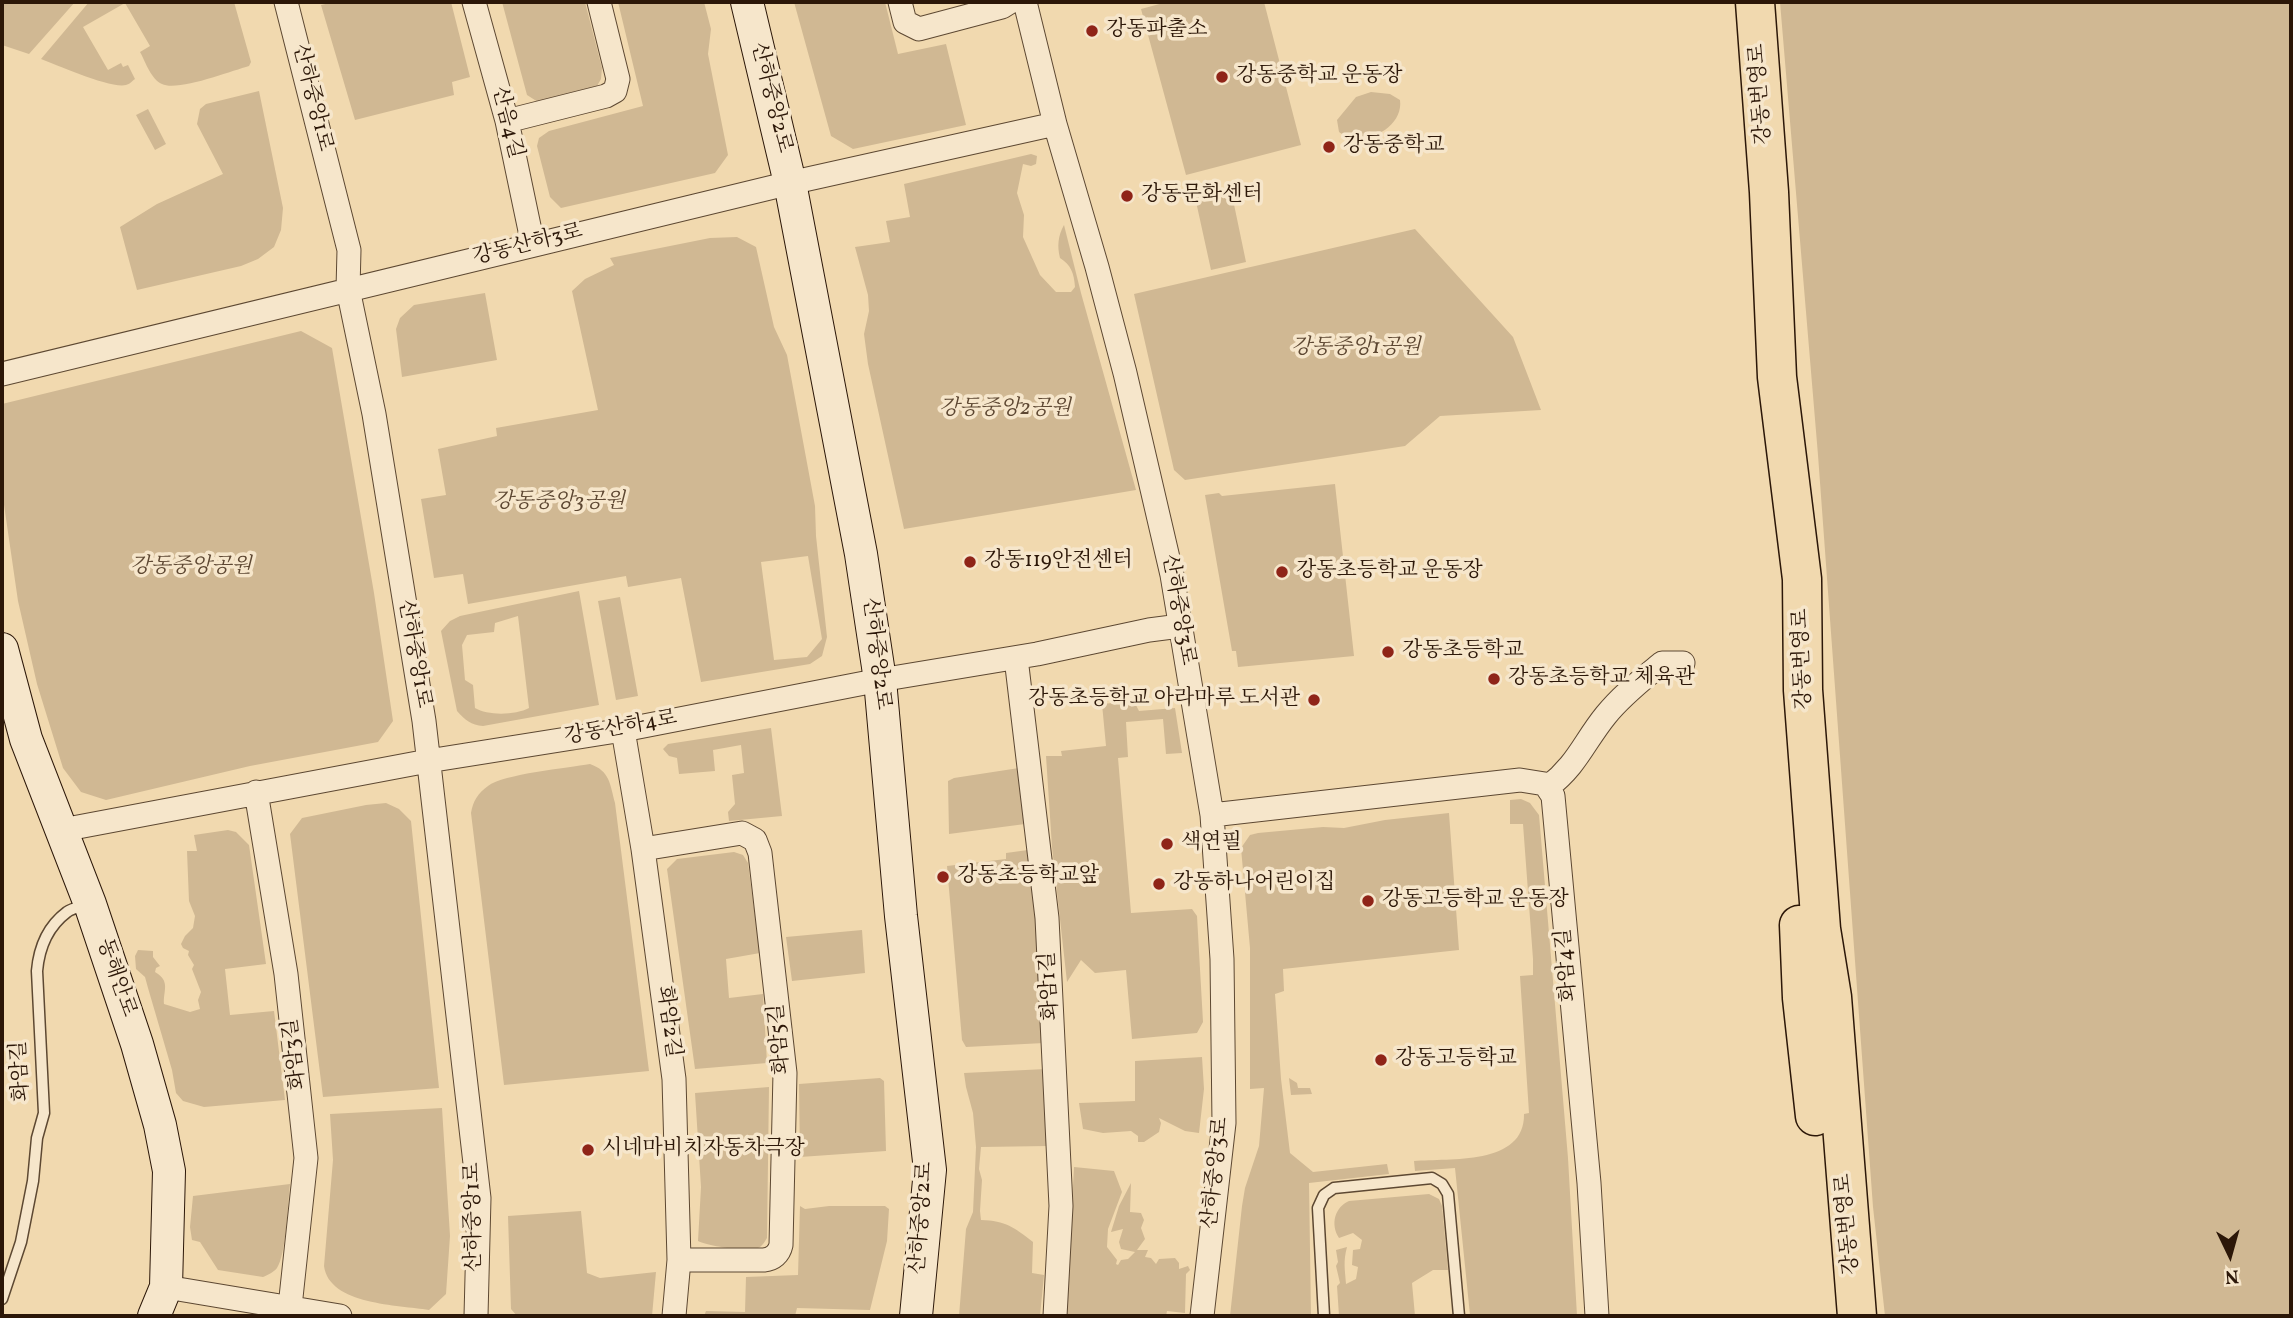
<!DOCTYPE html>
<meta charset="utf-8">
<style>
body{margin:0}
#map{position:relative;width:2293px;height:1318px;overflow:hidden;background:#f1d9af;font-family:Vollkorn,serif}
canvas{display:block}
.frame{position:absolute;inset:0;border:4px solid #2c1708;pointer-events:none}
.north{position:absolute;left:2195px;top:1220px;width:70px;height:70px;-webkit-text-stroke:5px #f6e6cb;paint-order:stroke;rotate:175deg;font-size:19px;font-weight:700;line-height:28px;text-align:center;color:#2c1708}
.north::after{content:'';display:block;margin:auto;width:24px;height:32px;background:#2c1708;clip-path:polygon(50% 0,100% 100%,50% 72%,0 100%)}
</style>
<div id="map">
<canvas width="2293" height="1318"></canvas>
<div class="frame"></div>
<div class="north">N</div>
</div>
<script>
const g = document.querySelector('canvas').getContext('2d');
g.lineJoin = 'round';
function fillPath(path, color) { g.fillStyle = color; g.fill(path, 'evenodd'); }
function strokePath(path, color, width, dash) { g.strokeStyle = color; g.lineWidth = width; g.lineCap = dash ? 'butt' : 'round'; g.setLineDash(dash || []); g.stroke(path); }
function drawText(font, color, halo, rows, align = 'center') {
  g.font = font + ' Vollkorn,"Noto Serif KR",serif'; g.lineWidth = 7; g.setLineDash([]); g.textBaseline = 'middle'; g.strokeStyle = halo; g.fillStyle = color; for (const [text, x, y, turn = 0] of rows) {
    g.save(); g.translate(x, y); g.rotate((+turn || 0) * Math.PI / 180); g.textAlign = isNaN(turn) ? turn : align; if (halo) g.strokeText(text, 0, 0); g.fillText(text, 0, 0); g.restore();
  }
}
const green = new Path2D(`
 M2,2H75L29,54L2,45Z
 M89,2H234L251,62L249,66C231,71 177,92 162,84C151,79 146,63 140,52L150,46L125,3L83,27L108,70L121,63L123,67L128,65L135,79C131,82 130,84 126,85C111,89 57,65 41,59Z
 M334,2H451L470,77L452,82L454,95L355,120L321,5Z
 M502,2H585L602,68L601,79L597,86L538,102L527,95Z
 M618,2H704L711,29L708,54L728,155L715,173L561,208L550,197L537,146L539,138L549,131L643,106Z
 M794,2H885L898,54L946,44L966,125L853,149L831,136Z
 M1167,2H1264L1301,145L1186,175L1141,9Z
 M1780,2H2291V1316H1885L1873,1207L1818,455Z
 M259,91L283,208L281,230L274,247L258,259L241,266L137,290L120,227L157,204L223,174L197,124L200,109L206,104Z
 M1371,92L1390,94L1400,100C1404,129 1361,149 1339,132L1337,120L1356,97Z
 M148,109L166,144L155,150L136,115Z
 M1031,154L1037,156L1036,164L1031,166L1023,164L1017,193L1024,215L1023,237L1040,275L1056,292H1071L1075,287C1074,273 1071,265 1060,258C1057,246 1058,236 1064,225L1081,293L1136,490L904,529L868,364L864,334L869,311L868,295L855,247L890,242L886,221L910,217L904,184Z
 M1231,190L1246,262L1211,270L1195,197Z
 M1415,229L1513,337L1541,410L1440,416L1405,446L1185,480L1174,470L1134,294Z
 M737,237L756,247L774,327L787,355L815,506L816,536L827,637L822,656L810,664L701,682L681,578L628,587L626,576L468,604L463,574L434,578L421,499L446,495L438,449L497,436L496,428L598,410L572,291L585,279L614,265L610,258L710,238ZM808,556L822,639L807,657L774,660L761,562Z
 M485,293L497,360L402,377L396,329L400,318L414,305Z
 M301,331L332,348L374,593L393,721L378,742L250,766L106,800L81,792L63,768L37,684L18,601L2,491V404Z
 M1335,484L1354,656L1238,667L1236,651H1232L1205,495L1219,493L1222,496Z
 M579,591L599,705L483,726C471,725 465,720 457,711L441,631L450,621L460,616ZM518,616L529,708C516,715 488,716 475,708L473,685L465,680L462,645L467,635L494,632L495,623Z
 M620,597L638,696L616,700L598,601Z
 M1134,701L1139,711L1175,708L1182,753L1166,754L1163,719L1126,722L1128,757L1118,758L1131,913L1192,909L1197,916L1203,1022L1197,1033L1132,1039L1126,970L1095,973L1081,960L1067,982L1052,847L1046,756H1062L1061,751L1106,746L1102,704Z
 M771,728L782,816L729,821L728,812L735,804L732,775L744,773L741,745L713,750L715,771L679,774L677,758L669,756L663,749L668,744Z
 M590,764C610,771 610,784 615,803L649,1071L504,1085L471,813C473,801 478,793 488,786C503,774 568,768 590,764Z
 M1019,768L1025,824L949,834L948,781L954,778Z
 M1521,799L1530,803L1539,815L1568,1158L1577,1316L1470,1315L1455,1168L1415,1171L1414,1161C1449,1158 1525,1166 1524,1114L1529,1113L1520,976L1533,975V959L1523,824H1510V800Z
 M386,803L399,809L411,821L439,1088L323,1097L290,834L302,818L366,805Z
 M1449,813L1459,950L1283,969L1284,991L1275,994L1281,1079L1290,1153L1313,1172L1387,1164L1389,1174L1309,1183L1311,1316H1230L1242,1206L1245,1188L1259,1146L1264,1088L1250,1089V948L1241,848L1250,835L1258,833L1323,827L1344,828L1385,820Z
 M228,830L236,832L249,845L266,964L225,969L230,1015L274,1011L285,1100L204,1107L183,1101L176,1093L172,1070L148,988L145,977L136,969L135,956L138,950L153,951V957L160,966L156,968L155,972C171,981 163,991 164,1004L190,1012L200,1009L198,1000L201,992L192,969L194,965L188,955L189,951L183,948L181,944L185,936L193,928L195,916L189,901L187,851H197L194,835Z
 M1028,850L1035,907L1044,1043L966,1047L962,1040L947,866L1006,859V853Z
 M734,852L743,855L748,863L760,953L726,959L729,998L763,994L767,1063L695,1069L667,869L677,859Z
 M862,930L865,973L792,981L786,937Z
 M1202,1057L1204,1089L1199,1133L1185,1131L1159,1118L1161,1123L1159,1132L1144,1142H1138V1136L1131,1131L1103,1133L1083,1129L1079,1103L1135,1101V1061Z
 M1046,1069L1048,1146L981,1147L979,1169L982,1180L980,1211L981,1220C1006,1221 1014,1227 1033,1242L1032,1273L1044,1275L1040,1316H959L966,1229L973,1212L976,1147L973,1113L966,1087L964,1073Z
 M880,1078L884,1081L886,1151L800,1157L799,1084Z
 M1289,1078L1297,1083L1298,1088H1310L1312,1094L1291,1095Z
 M769,1087L767,1238C764,1243 761,1248 755,1249C743,1251 707,1246 698,1241L701,1187L695,1093Z
 M442,1108L450,1236L446,1294L429,1310C399,1305 329,1305 324,1266L333,1160L330,1114Z
 M1074,1167L1114,1171L1122,1192L1108,1229L1107,1247L1117,1260L1116,1264L1118,1265L1121,1260L1128,1259L1135,1252L1121,1249L1119,1242L1123,1229L1111,1232L1119,1206L1131,1183L1130,1212L1141,1213L1144,1220L1141,1228L1145,1239L1137,1250H1148L1145,1257L1151,1258L1156,1264L1159,1259L1175,1258L1179,1263V1269L1188,1266L1190,1270L1186,1274L1185,1313L1167,1311L1166,1316H1066Z
 M290,1184C288,1202 286,1255 277,1268C274,1272 268,1275 263,1277L218,1270L200,1242L192,1240L190,1227L193,1196Z
 M1429,1194L1439,1199L1442,1206L1448,1270H1433L1412,1283L1415,1316H1339L1337,1286L1340,1283L1336,1266L1338,1262L1336,1250L1347,1247C1343,1262 1345,1269 1346,1284L1356,1279L1358,1267L1352,1265L1353,1250L1360,1249L1362,1240L1353,1233L1339,1238C1330,1224 1335,1207 1349,1201Z
 M800,1206L805,1209L829,1206H885L889,1209L887,1241L870,1310L797,1308L795,1316H704L706,1311L745,1312L746,1277L798,1275Z
 M581,1211L587,1273L600,1278L656,1272L652,1316H517L511,1309L508,1216Z`);
const lane = new Path2D(`
 M2,1299L21,1242L33,1181L37,1138L44,1113L37,971C39,948 47,927 67,912C72,908 81,907 88,905
 M1324,1316L1318,1208L1324,1195L1334,1188L1432,1178L1442,1184L1448,1194L1459,1316`);
const street = new Path2D(`
 M286,2L349,250L348,289L374,414L424,721L479,1198L476,1316
 M474,2L507,121L533,245
 M900,2L905,22L919,29L1002,7L1010,2
 M1025,2L1055,124L1097,267L1125,373L1172,575L1212,815L1222,959L1224,1123L1202,1316
 M507,121L606,96L615,91L618,79L599,2
 M2,374L790,183L1055,124
 M1016,658L1047,918L1061,1206L1055,1316
 M623,730L643,849L674,1079L679,1260L674,1316
 M1548,787C1577,765 1584,742 1606,715C1622,695 1643,679 1662,663H1683
 M256,792L286,974L306,1158L289,1316
 M1212,815L1520,780L1545,784L1553,796L1589,1183L1597,1316
 M62,830L428,761L623,730L880,680L1037,654L1149,630L1180,626
 M643,849L742,833L755,840L760,853L785,1073L781,1245C779,1254 773,1259 764,1260H679
 M166,1287L340,1316`);
const secondary = new Path2D(`
 M747,2L790,183L861,554L880,680L901,916L930,1170L916,1316
 M2,649L26,739L90,904L137,1044L160,1125L169,1171L166,1287L154,1316`);
const highway = new Path2D(`
 M1755,2L1769,192L1777,377L1802,579L1803,690L1821,929L1832,997L1857,1316
 M1799,925L1802,998L1815,1116`);
const markers = [
 [1092,31,7,"#8f2418"],
 [1222,77,7,"#8f2418"],
 [1329,147,7,"#8f2418"],
 [1127,196,7,"#8f2418"],
 [970,562,7,"#8f2418"],
 [1282,572,7,"#8f2418"],
 [1388,652,7,"#8f2418"],
 [1494,679,7,"#8f2418"],
 [1314,700,7,"#8f2418"],
 [1167,844,7,"#8f2418"],
 [943,877,7,"#8f2418"],
 [1159,884,7,"#8f2418"],
 [1368,901,7,"#8f2418"],
 [1381,1060,7,"#8f2418"],
 [588,1150,7,"#8f2418"]
];
const poiNames = [
 ["강동파출소",1106,31],
 ["강동중학교 운동장",1236,77],
 ["강동중학교",1343,147],
 ["강동문화센터",1141,196],
 ["강동119안전센터",984,562],
 ["강동초등학교 운동장",1296,572],
 ["강동초등학교",1402,652],
 ["강동초등학교 체육관",1508,679],
 ["강동초등학교 아라마루 도서관",1300,700,"right"],
 ["색연필",1181,844],
 ["강동초등학교앞",957,877],
 ["강동하나어린이집",1173,884],
 ["강동고등학교 운동장",1382,901],
 ["강동고등학교",1395,1060],
 ["시네마비치자동차극장",602,1150]
];
const streetNames = [
 ["강동번영로",1762,94,-94],
 ["산하중앙1로",311,98,76],
 ["산하중앙2로",770,98,76],
 ["산음4길",506,123,76],
 ["강동산하3로",528,246,-14],
 ["산하중앙3로",1177,610,80],
 ["산하중앙1로",413,654,80],
 ["산하중앙2로",875,654,83],
 ["강동번영로",1804,659,-92],
 ["강동산하4로",621,729,-10],
 ["화암4길",1568,965,-95],
 ["동해안로",115,978,71],
 ["화암1길",1051,986,-93],
 ["화암2길",667,1022,82],
 ["화암5길",781,1039,-95],
 ["화암3길",296,1054,-97],
 ["화암길",22,1071,-93],
 ["산하중앙3로",1217,1173,-84],
 ["산하중앙1로",475,1217,-91],
 ["산하중앙2로",923,1218,-86],
 ["강동번영로",1849,1224,-95]
];
const parkNames = [
 ["강동중앙1공원",1356,349],
 ["강동중앙2공원",1005,410],
 ["강동중앙3공원",559,503],
 ["강동중앙공원",191,568]
];
fillPath(green, '#d0b893');
strokePath(lane, '#5d4832', 13);
strokePath(street, '#5d4832', 25);
strokePath(secondary, '#2c1708', 34);
strokePath(highway, '#2c1708', 41);
strokePath(lane, '#f6e6cb', 10);
strokePath(street, '#f6e6cb', 23);
strokePath(secondary, '#f6e6cb', 32);
strokePath(highway, '#f1d9af', 38);
for (const [x, y, r, color] of markers) { const dot = new Path2D(); dot.arc(x, y, r, 0, 2 * Math.PI); g.fillStyle = color; g.fill(dot); strokePath(dot, '#f6e6cb', 2.5); }
drawText('21px', '#2c1708', '#f6e6cb', poiNames, 'left');
drawText('21px', '#2c1708', '#f6e6cb', streetNames);
drawText('italic 21px', '#5d4732', '#f6e6cb', parkNames);
</script>
